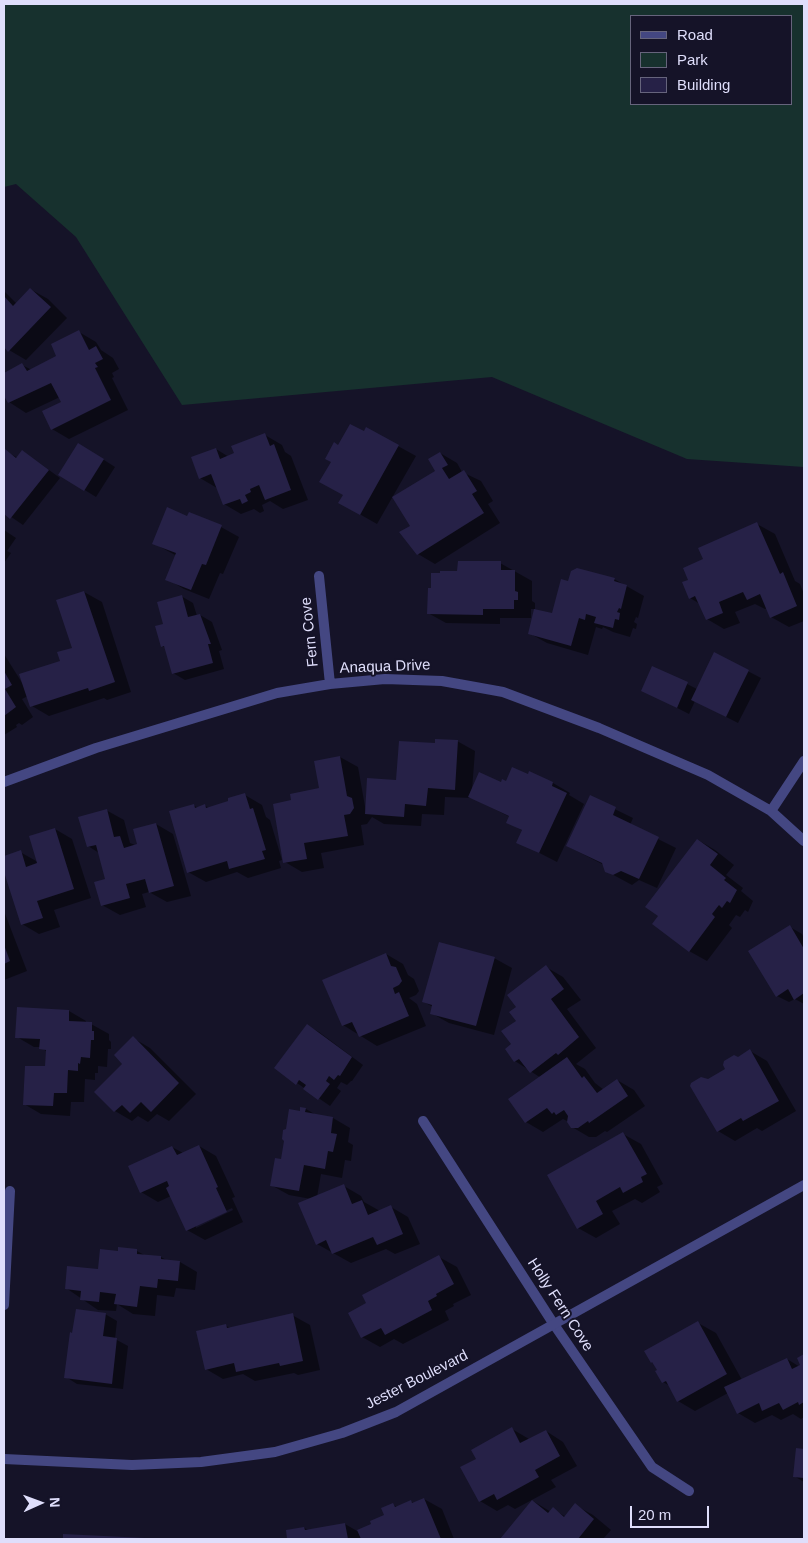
<!DOCTYPE html>
<style>
body{margin:0}
#map{position:relative;width:808px;height:1543px;overflow:hidden;background:#151328;font-family:Arial,sans-serif}
canvas{display:block}
.frame{position:absolute;inset:0;border:5px solid #dfdefb;pointer-events:none}
.legend{position:absolute;left:630px;top:15px;width:162px;height:90px;box-sizing:border-box;background:#151328;border:1px solid #66647c;margin:0;padding:6px 9px;list-style:none;font-size:15px;color:#dfdefb}
.legend li{display:flex;align-items:center;gap:10px;height:25px}
.legend b{width:25px;border:1px solid #66647c}
.north{position:absolute;left:15px;top:1478px;width:50px;height:50px;-webkit-text-stroke:4px #151328;paint-order:stroke;rotate:88deg;font-size:14px;font-weight:700;line-height:20px;text-align:center;color:#dfdefb}
.north::after{content:'';display:block;margin:auto;width:18px;height:22px;background:#dfdefb;clip-path:polygon(50% 0,100% 100%,50% 72%,0 100%)}
.scale{position:absolute;left:630px;top:1506px;width:79px;height:22px;box-sizing:border-box;border:2px solid #dfdefb;border-top:0;padding-left:6px;font-size:15px;line-height:18px;white-space:nowrap;color:#dfdefb;-webkit-text-stroke:4px #151328;paint-order:stroke}
</style>
<div id="map">
<canvas width="808" height="1543"></canvas>
<div class="frame"></div>
<ul class="legend">
<li><b style="height:6px;background:#444782"></b>Road</li>
<li><b style="height:14px;background:#17312e"></b>Park</li>
<li><b style="height:14px;background:#262147"></b>Building</li>
</ul>
<div class="north">N</div>
<div class="scale">20 m</div>
</div>
<script>
const g = document.querySelector('canvas').getContext('2d');
g.lineJoin = 'round';
function fillPath(path, color) { g.fillStyle = color; g.fill(path, 'evenodd'); }
function strokePath(path, color, width, dash) { g.strokeStyle = color; g.lineWidth = width; g.lineCap = dash ? 'butt' : 'round'; g.setLineDash(dash || []); g.stroke(path); }
function drawText(font, color, halo, rows, align = 'center') {
  g.font = font + ' Arial,sans-serif'; g.lineWidth = 4; g.setLineDash([]); g.textBaseline = 'middle'; g.strokeStyle = halo; g.fillStyle = color; for (const [text, x, y, turn = 0] of rows) {
    g.save(); g.translate(x, y); g.rotate((+turn || 0) * Math.PI / 180); g.textAlign = isNaN(turn) ? turn : align; if (halo) g.strokeText(text, 0, 0); g.fillText(text, 0, 0); g.restore();
  }
}
const green = new Path2D(`
 M4,4H804V467L687,459L492,377L182,405L76,237L16,184L4,187ZM632,16H792V104H632Z`);
const shadow = new Path2D(`
 M30,289L48,299L67,318L26,360L9,350L4,345V291L17,304Z
 M79,332L96,342L101,350L113,358L119,369L112,373L114,377L112,378L128,410L69,439L52,429L63,403L60,397L26,413L9,402L4,393V374L22,365L32,370L58,357Z
 M367,429L416,456L377,524L340,503L344,495L332,461L339,446L364,433Z
 M265,435L282,445L285,452L291,456L308,500L283,509L270,501L262,505L264,511L260,513L254,509L241,514L224,504L217,488L200,478L216,449L229,457Z
 M5,451L18,458L23,451L60,478L23,525L4,512V452Z
 M90,451L115,467L96,497L59,474Z
 M440,453L457,463L462,472L481,481L493,501L488,504L500,523L435,564L418,554L412,526L436,471Z
 M188,517L221,527L239,537L223,574L220,573L209,599L184,589L167,579L177,556L153,543Z
 M757,524L775,534L795,581L800,584L804,594V621L789,627L771,617L767,608L765,609L755,604L735,612L740,623L724,629L707,619L700,604L690,598V581L704,560Z
 M4,530L16,538L7,551L11,553L4,563Z
 M500,563L532,581V601L535,603V609H531V618H500V624L446,623L428,613L432,589L459,572Z
 M614,579L644,596L638,618L636,617L634,622L637,624L636,629L633,628L630,637L613,632L603,627L602,629L596,627L588,655L547,643L529,633L552,615L569,582Z
 M84,592L102,602L131,692L107,700L104,698L49,716L32,706L28,696L22,699L33,717L22,725L19,723L16,725L17,727L4,735V654L24,686L61,661L74,648Z
 M181,596L193,603L197,616L200,615L212,622L222,650L219,651L224,669L185,680L173,673L166,648L162,646L165,624Z
 M715,654L761,678L738,723L695,701L689,714L642,690L653,667L697,689Z
 M457,741L475,751L472,790L507,783L529,776L530,773L553,783L570,793L569,795L584,804L557,862L518,842L523,831L508,822L510,817L472,798L445,797L444,815L422,814L421,826L384,824L372,817L367,824L361,825L364,845L321,853L324,868L302,872L285,862L292,801L320,789L340,757L358,767L366,812L436,744Z
 M245,795L262,805L266,817L270,820L282,860L279,861L281,868L248,878L237,872L206,882L188,872L193,805L198,808L205,806L210,808Z
 M590,797L633,818L630,825L676,848L657,888L639,880L632,885L606,871L604,865L567,846Z
 M106,810L124,820L130,843L135,845H138L156,824L173,834L191,896L167,902L149,892L142,894L146,907L120,915L102,905L107,880L99,853L88,846Z
 M55,829L72,839L91,898L54,910L60,927L39,934L22,924L4,868V857L20,852L38,862Z
 M698,840L715,850L734,865L726,875L743,888L741,891L753,901L748,912L745,910L740,917L736,915L729,925L732,928L707,961L689,951L659,916Z
 M4,911L27,971L4,980Z
 M790,927L802,934L804,938V1004L795,999L789,1002L777,996Z
 M386,954L403,964L408,975L414,979L419,991L416,995L409,998L417,1004L426,1026L377,1046L343,1025Z
 M494,958L512,968L494,1035L449,1023L431,1013L433,1007L424,1002Z
 M546,967L563,977L581,1000L567,1009L596,1048L576,1064L585,1069L595,1083L604,1090L617,1080L634,1090L645,1106L607,1132L605,1131L596,1137H589L572,1127L569,1122L563,1119L543,1132L526,1122L541,1078L515,1061L513,1044L518,1007Z
 M69,1011L86,1021V1023L91,1024L109,1034V1040L111,1042V1049H108L107,1067L98,1066V1073H95V1080L85,1079L84,1102H71L70,1116L41,1114L24,1104L46,1068L47,1052L41,1047H34L17,1037Z
 M308,1026L319,1032L363,1065L352,1081H351L347,1085L341,1082L337,1088L341,1091L330,1106L297,1083Z
 M133,1038L150,1048L196,1094L169,1121L157,1114L148,1122L138,1116L132,1121L115,1111L96,1092L124,1064Z
 M750,1051L767,1061L796,1111L762,1131L757,1128L735,1141L718,1131L708,1080L727,1070L738,1058Z
 M306,1109L316,1115L333,1118L350,1128L348,1142L353,1145L351,1161L345,1160L342,1178L321,1174L317,1197L344,1186L361,1196L364,1202L380,1211L391,1207L408,1217L420,1244L395,1254L386,1249L351,1263L317,1244L311,1199L289,1195L271,1185L301,1112Z
 M623,1134L641,1144L663,1184L657,1187L660,1192L642,1203L635,1199L612,1211L620,1224L596,1238L578,1228Z
 M199,1146L216,1156L235,1197L232,1198L243,1222L205,1240L187,1230L171,1196L158,1202L141,1192L172,1147L183,1153ZM232,1208L233,1210L196,1228V1225Z
 M137,1251L146,1256L161,1257L168,1261L180,1262L197,1272L195,1290L176,1288L174,1297L157,1295L155,1316L133,1314L117,1304L116,1311L98,1310L66,1288L99,1270L119,1252Z
 M439,1257L457,1267L471,1295L453,1304L454,1306L445,1311L449,1320L403,1344L394,1339L380,1347L362,1337Z
 M105,1314L117,1321L115,1339L128,1346L123,1389L77,1384L66,1377Z
 M292,1315L310,1325L320,1370L298,1375L294,1373L255,1381L243,1374L223,1379L206,1369L226,1326L231,1328Z
 M698,1323L716,1333L742,1380L787,1359L800,1367L802,1366L798,1358L804,1355V1417L801,1419L793,1414L781,1420L772,1415L755,1423L738,1413L728,1393L695,1411L678,1401L670,1386L663,1382L659,1370L655,1364L652,1362Z
 M512,1429L529,1439L546,1431L563,1442L577,1466L551,1480L556,1487L515,1509L508,1505L497,1511L480,1501L478,1459Z
 M797,1450H804V1482L794,1476Z
 M424,1499L442,1509L454,1539H289L287,1531L304,1528L309,1530L345,1524L357,1531L373,1525L386,1515L393,1505L398,1507L411,1502L414,1503Z
 M533,1501L551,1512L553,1509L566,1517L575,1505L593,1515L611,1530L603,1539H502Z
 M64,1535L145,1539H146H64Z`);
const building = new Path2D(`
 M30,288L51,307L8,352L4,347V296L13,306Z
 M79,330L89,350L96,346L103,359L95,363L98,367L95,368L111,400L51,430L42,411L61,402L51,383L8,403L4,396V373L22,363L27,371L56,356L51,344Z
 M350,424L364,431L366,427L399,445L360,515L338,503L343,495L319,482L331,462L325,459L334,442L338,445Z
 M265,433L270,446L274,444L291,490L265,500L259,485L250,489L251,492L245,495L248,501L242,504L240,499L223,505L211,474L199,479L191,457L216,448L220,459L234,453L231,446Z
 M78,443L104,459L84,491L58,475Z
 M5,449L16,458L22,450L49,470L10,519L4,514Z
 M440,452L448,465L442,468L449,479L464,470L477,491L472,494L484,513L417,555L399,532L410,526L392,497L435,471L428,459Z
 M167,507L187,516L189,512L222,525L206,565L202,564L191,590L165,580L176,553L152,544Z
 M757,522L780,574L783,572L797,606L770,618L760,594L747,600L743,592L719,602L723,613L706,620L695,596L689,599L682,582L688,580L683,568L703,559L698,548Z
 M458,561H501V570H515V591L518,592V600H514V609H483V615L427,614L428,588H431V573H440V571H457Z
 M577,568L615,578L614,581L627,585L621,609L619,608L617,612L620,613L619,620L615,619L613,628L594,623L596,617L586,614L585,620L579,618L571,646L528,634L534,609L552,613L561,579L568,581L571,571Z
 M84,591L115,682L89,691L88,688L30,707L19,674L60,661L57,652L72,648L56,600Z
 M182,595L188,617L200,614L211,644H208L213,663L172,674L164,646L161,647L155,626L163,624L157,602Z
 M714,652L749,670L726,717L691,700Z
 M652,666L688,682L677,708L641,691Z
 M4,671L12,685L5,689L16,707L4,716Z
 M435,739L458,740L455,790L428,788L426,806L405,804L404,817L365,814L367,778L396,780L399,741L435,743Z
 M340,756L347,796L352,798L354,808L350,814L344,815L348,836L304,843L307,859L283,863L273,804L291,800L290,794L319,788L314,761Z
 M512,767L528,774L529,771L553,782L552,786L567,793L539,853L516,843L522,830L506,823L509,816L468,797L479,772L501,782L502,779L506,781Z
 M245,793L250,809L253,808L266,850L262,851L265,859L229,869L227,861L187,873L169,811L194,804L195,808L205,804L206,808L228,801V798Z
 M590,795L616,807L613,815L659,837L639,879L621,871L613,875L605,872L602,863L566,846Z
 M107,809L114,837L120,836L124,848L137,844L133,829L156,823L174,886L149,893L145,879L126,884L130,898L101,906L94,882L105,879L96,845L87,847L78,817Z
 M55,828L74,889L37,901L43,918L21,925L4,872V856L21,850L26,867L37,863L29,836Z
 M697,839L718,854L710,865L726,878L724,880L737,890L730,903L727,901L722,908L719,905L712,914L715,917L689,952L652,924L658,916L645,907Z
 M790,925L804,949V993L794,1000L788,989L776,997L748,951Z
 M439,942L495,957L476,1026L430,1014L432,1005L422,1002Z
 M4,945L10,961L4,964Z
 M386,953L391,966L396,967L402,981L399,985L393,988L395,994L399,992L409,1016L359,1037L352,1022L342,1026L322,980Z
 M546,965L564,989L551,999L579,1037L558,1055L556,1053L530,1073L519,1059L514,1062L505,1049L511,1044L501,1031L516,1021L509,1012L516,1007L507,995Z
 M17,1007L69,1010V1021L92,1022V1031H94V1040H91L90,1058L81,1057L80,1064L78,1063V1071L68,1070L67,1093H54L53,1106L23,1105L25,1066H45L46,1050L39,1049L40,1039L15,1038Z
 M307,1024L352,1057L340,1076L338,1075L334,1080L329,1076L326,1081L330,1084L318,1100L303,1089L306,1085L299,1080L296,1085L274,1068Z
 M133,1036L179,1083L151,1112L141,1102L130,1113L122,1105L114,1112L94,1092L122,1064L114,1055Z
 M750,1049L779,1101L743,1121L741,1118L717,1132L690,1086L691,1083L701,1077L708,1079L725,1069L723,1065L724,1061L734,1055L738,1057Z
 M567,1057L582,1078L584,1076L597,1093L617,1079L628,1096L589,1123L588,1121L578,1128H571L567,1122L568,1116L564,1110L556,1115L554,1112L552,1114L547,1108L525,1123L508,1099Z
 M300,1107L306,1108L305,1112L333,1117L331,1133L337,1134L333,1152L328,1151L325,1169L304,1165L299,1191L270,1186L275,1158L281,1159L284,1141L282,1139L283,1130L286,1129L289,1109L300,1111Z
 M623,1132L647,1174L641,1177L643,1182L623,1193L620,1187L596,1201L603,1214L577,1229L547,1175Z
 M199,1145L218,1187L216,1188L227,1212L186,1231L166,1188L169,1186L167,1181L140,1193L128,1166L172,1146L177,1155Z
 M344,1184L352,1204L362,1200L368,1215L391,1205L403,1234L377,1245L373,1237L332,1254L326,1240L316,1245L298,1203Z
 M118,1247L137,1249V1254L161,1256V1259L180,1261L178,1281L158,1279L157,1288L140,1286L137,1307L114,1304L116,1294L100,1292L99,1302L80,1300L81,1291L65,1289L67,1266L98,1269L100,1249L118,1251Z
 M439,1255L454,1284L436,1294L437,1296L428,1301L432,1310L385,1335L381,1328L361,1338L348,1313L366,1303L362,1295Z
 M76,1309L106,1313L103,1336L117,1338L112,1384L64,1378L70,1332L72,1333Z
 M293,1313L303,1361L280,1366L279,1363L236,1372L234,1363L205,1370L196,1331L226,1324L227,1328Z
 M698,1321L727,1374L677,1402L666,1381L662,1383L655,1371L657,1370L652,1362L651,1363L644,1351Z
 M804,1354V1402L799,1405L798,1402L783,1410L779,1403L762,1411L759,1403L737,1414L724,1387L787,1358L792,1369L800,1365L797,1358Z
 M512,1427L520,1443L546,1430L560,1456L535,1470L539,1477L497,1500L494,1494L479,1502L460,1467L476,1459L471,1450Z
 M796,1448L804,1449V1478L793,1477Z
 M424,1498L441,1539H361L357,1530L371,1524L370,1521L384,1515L381,1508L393,1503L395,1507L411,1500L412,1503Z
 M532,1500L548,1513L553,1507L564,1517L575,1503L594,1519L578,1539H500Z
 M345,1523L348,1539H287L286,1530L304,1527L305,1530Z
 M63,1534L145,1538V1539H63Z`);
const minor = new Path2D(`
 M319,576L330,684
 M4,782L96,748L277,693L330,684L385,679L442,681L503,692L599,728L708,775L771,811L804,841
 M771,811L804,761
 M423,1121L553,1323L652,1467L689,1491
 M4,1305L10,1191`);
const tertiary = new Path2D(`
 M4,1459L132,1465L201,1462L275,1452L342,1433L396,1412L804,1185`);
const streetNames = [
 ["Fern Cove",310,632,-96],
 ["Anaqua Drive",385,667,-2],
 ["Holly Fern Cove",560,1305,57],
 ["Jester Boulevard",417,1380,-27]
];
fillPath(green, '#17312e');
fillPath(shadow, '#0007');
fillPath(building, '#262147');
strokePath(minor, '#444782', 10);
strokePath(tertiary, '#444782', 10);
drawText('15px', '#dfdefb', '#151328', streetNames);
</script>
